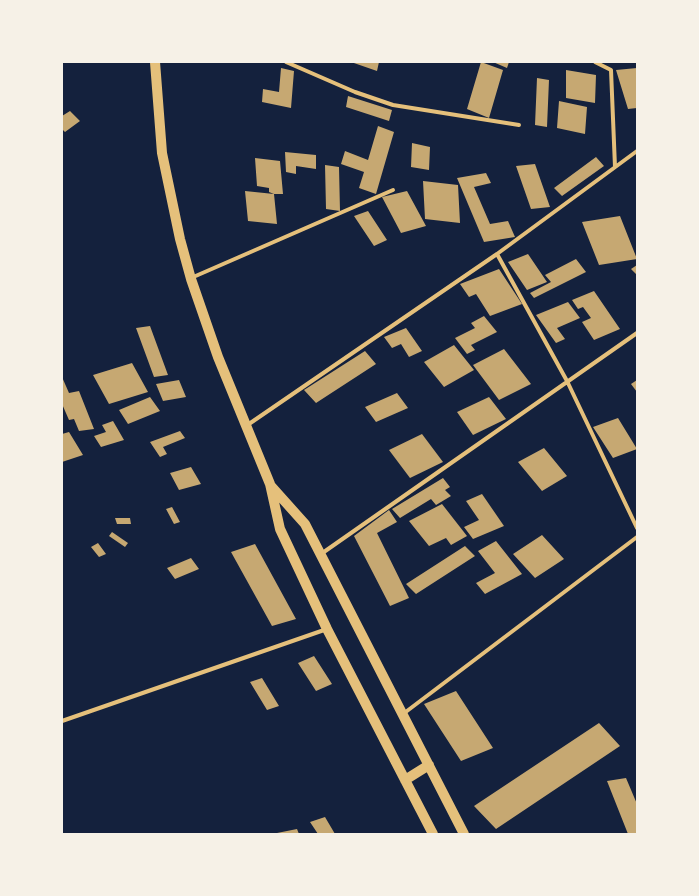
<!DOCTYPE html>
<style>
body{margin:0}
#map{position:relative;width:699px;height:896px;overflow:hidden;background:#14213d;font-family:"Exo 2",sans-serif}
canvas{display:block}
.frame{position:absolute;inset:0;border:63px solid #f6f1e7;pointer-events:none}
</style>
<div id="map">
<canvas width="699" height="896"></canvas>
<div class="frame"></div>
</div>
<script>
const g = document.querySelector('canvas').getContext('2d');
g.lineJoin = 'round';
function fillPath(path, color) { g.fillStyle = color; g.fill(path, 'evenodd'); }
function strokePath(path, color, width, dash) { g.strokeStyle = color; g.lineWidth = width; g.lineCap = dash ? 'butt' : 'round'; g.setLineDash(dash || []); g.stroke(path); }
const building = new Path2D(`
 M351,62H379L377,71Z
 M481,62L503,70L489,118L467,109Z
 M493,62H509L507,68Z
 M281,68L294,71L291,108L262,102L263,89L279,92Z
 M637,68V108L628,109L616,70Z
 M566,70L596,75L595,103L566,98Z
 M537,78L549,80L547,127L535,125Z
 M348,96L392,110L389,121L346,107Z
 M559,101L587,107L585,134L557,128Z
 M70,111L80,121L65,132L62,129V116Z
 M378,126L394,132L376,194L359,188L364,172L341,164L345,151L368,160Z
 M412,143L430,147L429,170L411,167Z
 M285,152L316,155V169L296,166V174L286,172Z
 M596,157L604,166L562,196L554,188Z
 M255,158L280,161L283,194H274L277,224L248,221L245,191L274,194L269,192V188L257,186Z
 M535,164L550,207L531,209L516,166Z
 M325,165L339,167L340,211L326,209Z
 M486,173L491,183L474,187L490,224L508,221L515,237L484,242L457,178Z
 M423,181L458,185L460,223L425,219Z
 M407,191L426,226L401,233L382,197Z
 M368,211L387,240L374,246L354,216Z
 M620,216L637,259L599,265L582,222Z
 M528,254L547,282L527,290L508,262Z
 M576,259L586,272L534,298L530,293L551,282L545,275Z
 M637,265V275L631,269Z
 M499,269L522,304L490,316L476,294L469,297L460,284Z
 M594,291L620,329L594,340L582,322L591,318L583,307L578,309L572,300Z
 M568,302L580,318L557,328L565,339L556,343L536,315Z
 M484,316L497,332L471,345L475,350L467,354L455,338L475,328L471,323Z
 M150,326L168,375L154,377L136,328Z
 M406,328L422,351L409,357L401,344L392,348L384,337Z
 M454,345L474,370L444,387L424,362Z
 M504,349L531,384L499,400L473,365Z
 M365,351L376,364L316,403L304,390Z
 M132,363L148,392L109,404L93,375Z
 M62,377L69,393L79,391L94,429L79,431L74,419L69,420L62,404Z
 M179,380L186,397L163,401L156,384Z
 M637,380V392L631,384Z
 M397,393L408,408L376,422L365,407Z
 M150,397L160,411L128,424L119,410Z
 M489,397L506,419L473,435L457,412Z
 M618,418L637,449L613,458L593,427Z
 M113,421L124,440L101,447L94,436L106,432L102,425Z
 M180,431L185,438L163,447L167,454L160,457L150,442Z
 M69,432L83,455L62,462V434Z
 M422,434L443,462L410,478L389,450Z
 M544,448L567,476L542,491L518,462Z
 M191,467L201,484L179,490L170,473Z
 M443,478L450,487L445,490L451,496L436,505L431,499L400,518L392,509Z
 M482,494L504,526L473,539L464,527L479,520L466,501Z
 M442,504L467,536L451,545L446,538L429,546L409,521Z
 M172,507L180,522L174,524L166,509Z
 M389,510L397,522L377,533L409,598L390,606L354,536Z
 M115,518H130L131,524H117Z
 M112,532L128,543L125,547L109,536Z
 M542,535L564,559L535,578L513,554Z
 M496,541L522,574L485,594L476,583L495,573L478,551Z
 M98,543L106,554L99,557L91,547Z
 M255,544L296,619L272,626L231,552Z
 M465,546L475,556L416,594L406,584Z
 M191,558L199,569L175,579L167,568Z
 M314,656L332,684L316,691L298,663Z
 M262,678L279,706L267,710L250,682Z
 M456,691L493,748L461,761L424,704Z
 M599,723L620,746L496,829L474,806Z
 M626,778L637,804V834H628L607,781Z
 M325,817L335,834H318L310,822Z
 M297,829L299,834H277V833Z`);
const minor = new Path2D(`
 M286,62L355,92L393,105L519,125
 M595,62L611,70L615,167
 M497,254L567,381L637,528
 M191,278L393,190
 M246,426L497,254L637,151
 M321,554L637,333
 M403,714L637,537
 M62,721L327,629`);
const primary = new Path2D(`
 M155,62L162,153L180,239L191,279L218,357L270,484L280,529L327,629L433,834
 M271,486L305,524L464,834
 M405,780L429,765`);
fillPath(building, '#c6a872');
strokePath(minor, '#e5c07b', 4);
strokePath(primary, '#e5c07b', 10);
</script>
